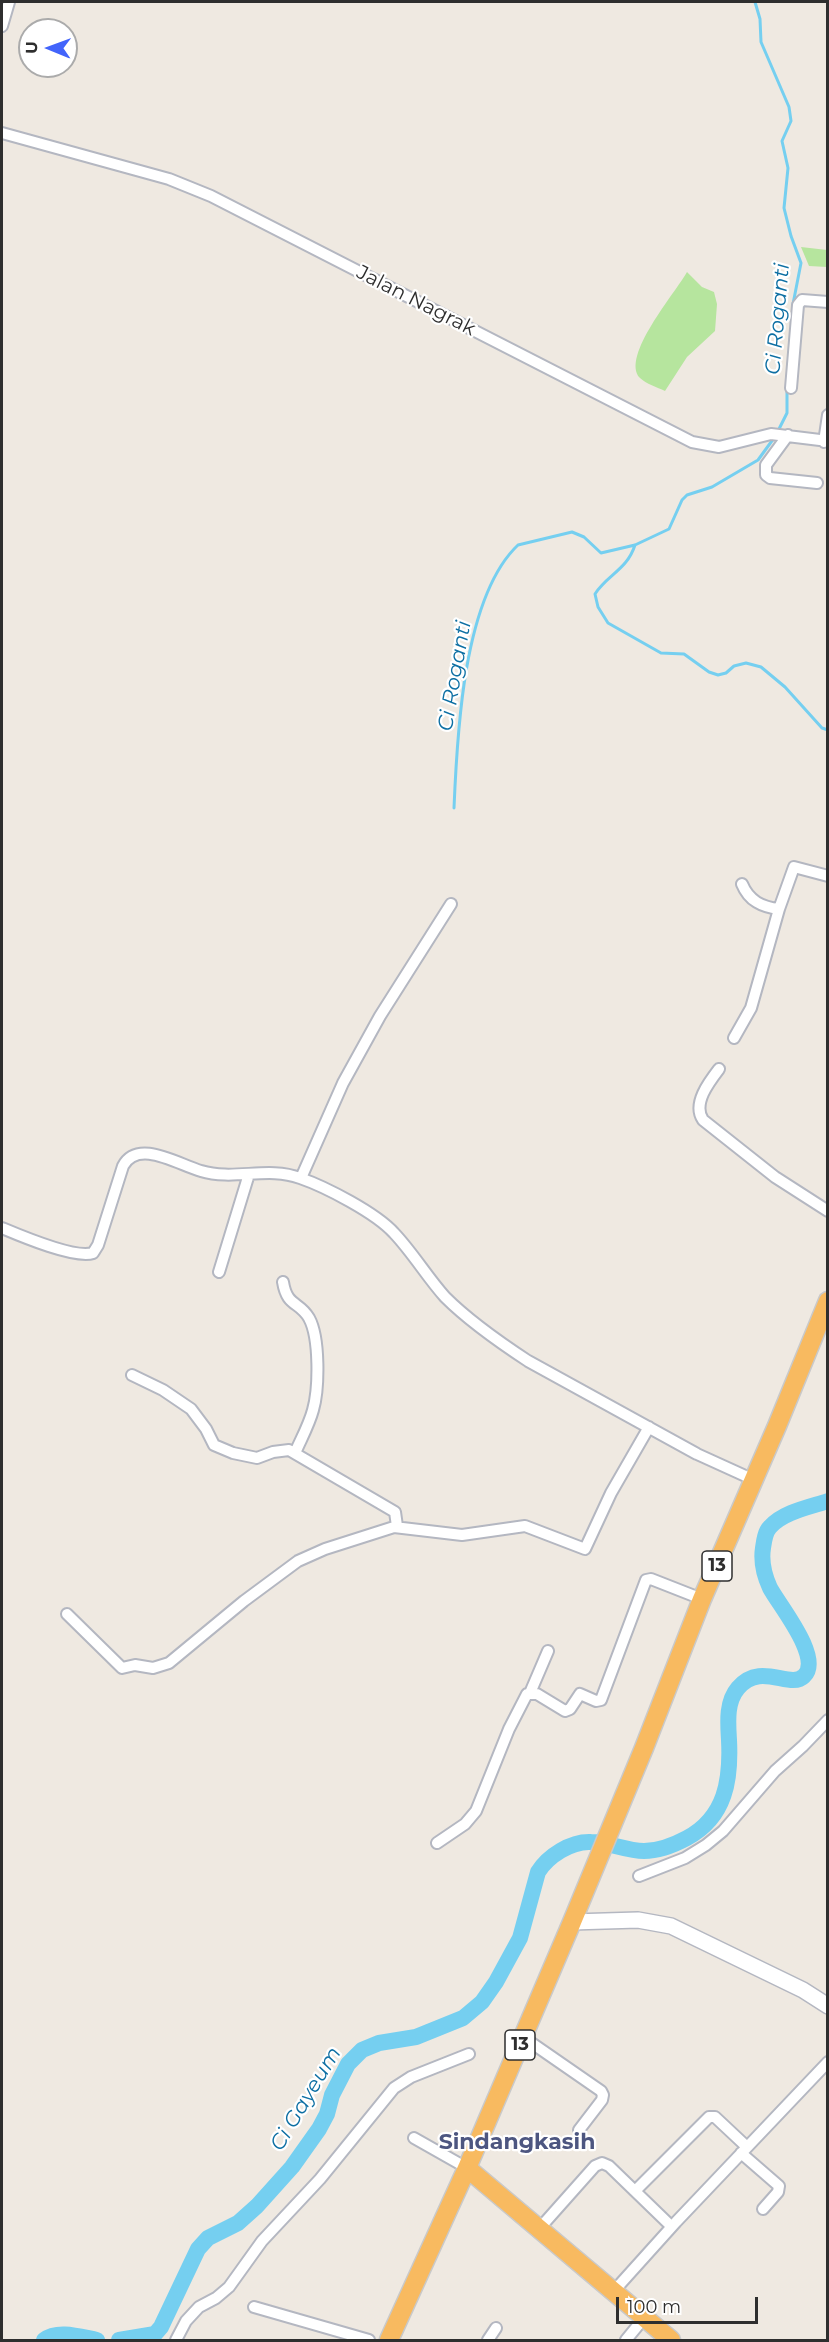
<!DOCTYPE html>
<style>
body{margin:0}
#map{position:relative;width:829px;height:2342px;overflow:hidden;background:#efe9e1;font-family:Montserrat,sans-serif}
canvas{display:block}
.frame{position:absolute;inset:0;border:3px solid #2e2e2e;pointer-events:none}
.north{position:absolute;left:18px;top:18px;width:60px;height:60px;box-sizing:border-box;background:#fff;border:2px solid #ababab;border-radius:50%;rotate:271deg;font-size:16px;font-weight:700;line-height:24px;text-align:center;color:#2e2e2e}
.north::after{content:'';display:block;margin:auto;width:21px;height:27px;background:#4264fb;clip-path:polygon(50% 0,100% 100%,50% 72%,0 100%)}
.scale{position:absolute;left:616px;top:2297px;width:142px;height:27px;box-sizing:border-box;border:3px solid #2e2e2e;border-top:0;padding-left:8px;font-size:18px;line-height:21px;white-space:nowrap;color:#2e2e2e;-webkit-text-stroke:4px #fff;paint-order:stroke}
</style>
<div id="map">
<canvas width="829" height="2342"></canvas>
<div class="frame"></div>
<div class="north">U</div>
<div class="scale">100 m</div>
</div>
<script>
const g = document.querySelector('canvas').getContext('2d');
g.lineJoin = 'round';
function fillPath(path, color) { g.fillStyle = color; g.fill(path, 'evenodd'); }
function strokePath(path, color, width, dash) { g.strokeStyle = color; g.lineWidth = width; g.lineCap = dash ? 'butt' : 'round'; g.setLineDash(dash || []); g.stroke(path); }
function drawText(font, color, halo, rows, align = 'center') {
  g.font = font + ' Montserrat,sans-serif'; g.lineWidth = 4.5; g.setLineDash([]); g.textBaseline = 'middle'; g.strokeStyle = halo; g.fillStyle = color; for (const [text, x, y, turn = 0] of rows) {
    g.save(); g.translate(x, y); g.rotate((+turn || 0) * Math.PI / 180); g.textAlign = isNaN(turn) ? turn : align; if (halo) g.strokeText(text, 0, 0); g.fillText(text, 0, 0); g.restore();
  }
}
const green = new Path2D(`
 M801,247L827,250V267L809,266Z
 M687,272L702,287L714,292L717,304L715,331L687,357L665,391C657,387 646,384 640,378C620,357 676,292 687,272Z`);
const stream = new Path2D(`
 M755,2L760,19L761,42L789,107L791,121L782,141L788,168L784,208L791,236L801,263L793,304
 M787,382L791,329
 M778,431L787,413V388
 M635,545C627,570 607,575 595,594L598,607L608,623L661,653L684,654L709,672L718,675L726,673L734,666L746,663L761,667L785,687L822,728L828,730
 M454,808C457,735 463,597 518,545L572,532L584,537L601,553L635,545L669,529L682,500L687,495L712,487L758,460L774,438`);
const river = new Path2D(`
 M44,2340C58,2329 81,2337 97,2340
 M119,2340L155,2334L161,2327L198,2249L208,2238L238,2223L257,2206L292,2167L319,2129L327,2114L332,2095L348,2064L362,2050L379,2043L416,2037L463,2018L482,2002L496,1982L520,1938L538,1872C548,1856 571,1841 591,1842C609,1842 626,1851 644,1851C659,1851 674,1845 687,1838C726,1817 731,1779 729,1740C728,1723 726,1702 738,1688C761,1661 790,1690 804,1676C823,1658 779,1605 770,1588C764,1575 761,1561 763,1548C764,1541 765,1532 770,1527C783,1512 810,1507 828,1501`);
const minor = new Path2D(`
 M2,26L9,2
 M2,133L169,179L211,196L692,442L719,447L771,434L828,441
 M791,388L798,305L802,300L828,302
 M788,435L766,465V475L770,478L817,483
 M824,442L828,415
 M742,884C749,901 762,907 779,909L794,867L828,876
 M734,1038L751,1008L779,909
 M719,1069C709,1082 692,1104 703,1120L775,1177L828,1211
 M301,1178L343,1083L380,1016L451,904
 M2,1228C21,1236 75,1259 93,1253L98,1245L123,1166C138,1138 179,1165 201,1171C234,1181 268,1166 300,1178C326,1187 376,1213 394,1233C413,1253 427,1277 445,1297C470,1322 499,1342 528,1361L697,1454L752,1479
 M219,1272L249,1174
 M283,1282C287,1307 299,1301 309,1318C320,1338 319,1389 313,1410C309,1425 301,1439 295,1453
 M132,1375L163,1390L191,1409L206,1429L214,1445L233,1453L257,1458L273,1452L289,1450L395,1512L397,1526
 M67,1614L122,1668L135,1665L153,1668L169,1663L244,1601L298,1561L325,1549L394,1527L462,1535L525,1526L585,1549L611,1493L649,1427
 M530,1693L548,1651
 M437,1843L465,1824L476,1811L509,1729L527,1694H537L565,1711L570,1709L580,1694L596,1701L601,1700L646,1580L651,1579L702,1599
 M639,1876L685,1858L706,1845L723,1831L775,1771L803,1746L828,1720
 M523,2037L601,2091L603,2095L602,2100L579,2130
 M414,2138L467,2168
 M741,2153L779,2186L778,2192L763,2209
 M635,2191L709,2117H715L747,2147
 M539,2229L595,2166L602,2163L609,2166L671,2226
 M613,2292L676,2222L828,2062
 M254,2307L369,2340
 M176,2340L186,2321L199,2307L216,2298L229,2287L262,2241L320,2179L394,2088L411,2077L469,2054
 M488,2340L496,2328
 M626,2340L644,2318`);
const secondary = new Path2D(`
 M572,1922L638,1920L671,1926L803,1990L828,2006`);
const trunk = new Path2D(`
 M467,2168L671,2340
 M389,2340L467,2168L572,1922L644,1748L702,1599L777,1426L828,1301`);
const shields = [
 [717,1566,30],
 [520,2045,30]
];
const shieldNames = [
 ["13",717,1566],
 ["13",520,2045]
];
const streetNames = [
 ["Jalan Nagrak",416,301,27]
];
const waterNames = [
 ["Ci Roganti",778,319,-85],
 ["Ci Roganti",455,676,-80],
 ["Ci Gayeum",306,2099,-59]
];
const quarterNames = [
 ["Sindangkasih",517,2143]
];
fillPath(green, '#b6e59e');
strokePath(stream, '#75cff0', 3);
strokePath(river, '#75cff0', 16);
strokePath(minor, '#b4b7c1', 14);
strokePath(secondary, '#b4b7c1', 18);
strokePath(trunk, '#c9c9c9', 21);
strokePath(minor, '#fff', 10);
strokePath(secondary, '#fff', 15);
strokePath(trunk, '#f8ba60', 18);
for (const [x, y, w] of shields) { const box = new Path2D(); box.roundRect(x - w / 2, y - 15, w, 30, 4.5); g.fillStyle = '#fff'; g.fill(box); strokePath(box, '#2e2e2e', 1.5); }
drawText('bold 18px', '#2e2e2e', null, shieldNames);
drawText('20px', '#2e2e2e', '#fff', streetNames);
drawText('italic 21px', '#0d6fa3', '#fff', waterNames);
drawText('bold 22px', '#4d5680', '#fff', quarterNames);
</script>
